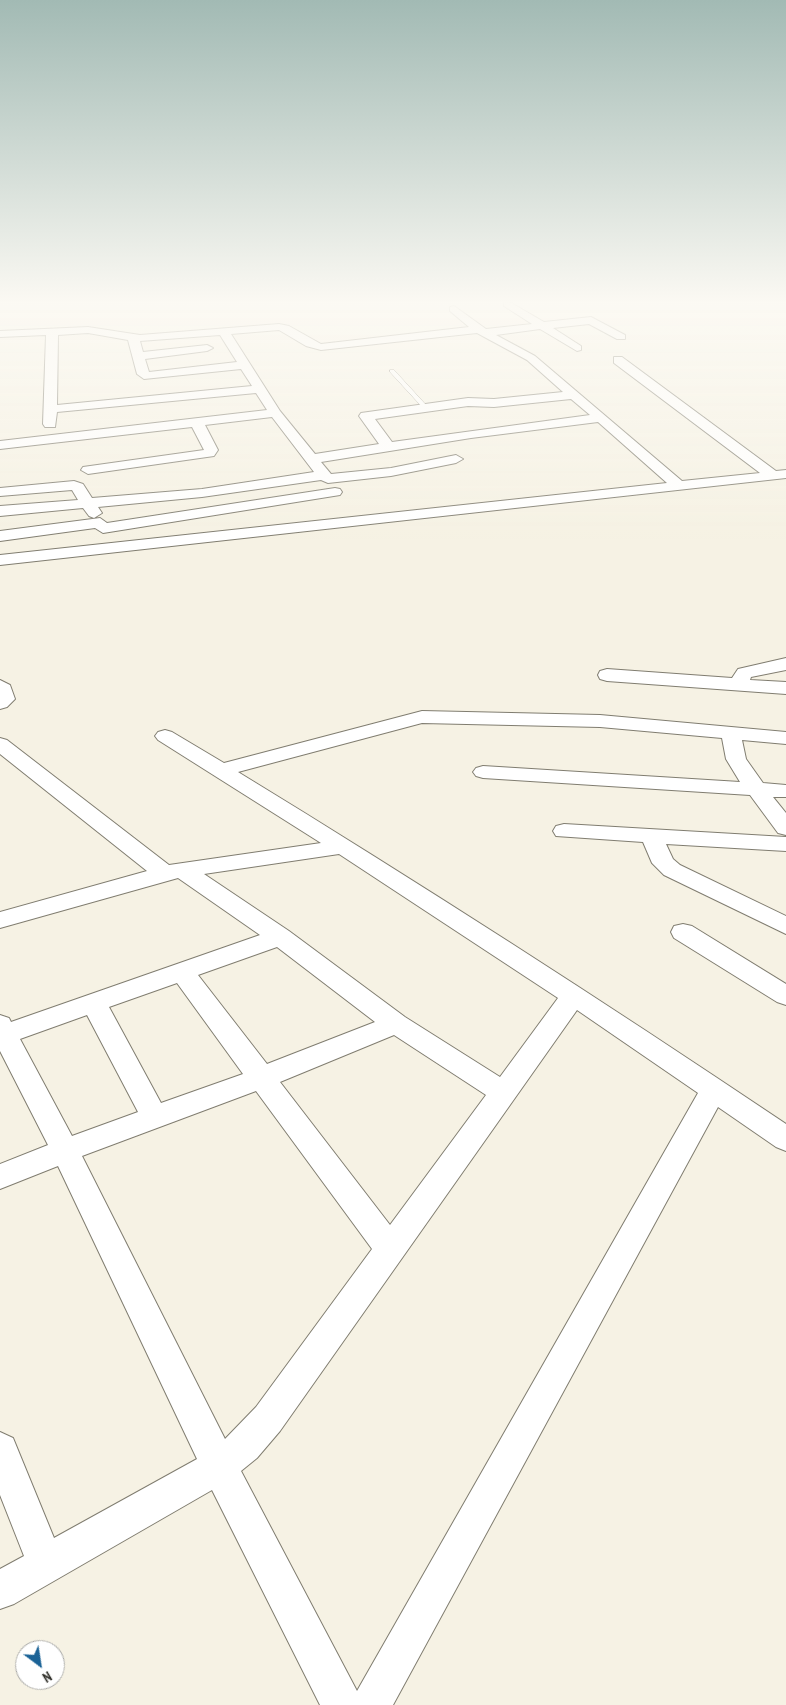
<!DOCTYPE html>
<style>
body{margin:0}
#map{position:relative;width:786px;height:1705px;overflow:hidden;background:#f6f2e4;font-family:"PT Sans Narrow",sans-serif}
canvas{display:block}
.north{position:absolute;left:15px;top:1640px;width:50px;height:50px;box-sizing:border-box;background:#fff;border:1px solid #acaca9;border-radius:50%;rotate:149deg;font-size:14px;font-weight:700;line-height:20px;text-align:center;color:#302f29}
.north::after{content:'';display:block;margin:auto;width:18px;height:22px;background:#1a6296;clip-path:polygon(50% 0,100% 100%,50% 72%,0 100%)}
</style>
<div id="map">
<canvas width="786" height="1705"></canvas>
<div class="north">N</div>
</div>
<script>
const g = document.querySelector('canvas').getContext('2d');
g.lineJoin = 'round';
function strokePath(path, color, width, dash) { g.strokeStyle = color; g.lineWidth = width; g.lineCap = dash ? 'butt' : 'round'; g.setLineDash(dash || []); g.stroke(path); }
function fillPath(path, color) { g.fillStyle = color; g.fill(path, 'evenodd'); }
const service = new Path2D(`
 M390,370H394L427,406V408H423L390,372Z`);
const minor = new Path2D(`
 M508,301L544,322L591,317L625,335V339H617L589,324L553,328L581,346V350L577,351L540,329L496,335L535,356L682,481L760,473L614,363V357H622L776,471L786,470V478L0,565V555L667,483L598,422L471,438L321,462L331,474L391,468L456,455L463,459L456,463L391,476L328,483L321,480L202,497L98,507L102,513L94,518L89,516L83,508L0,516V506L78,500L72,490L0,496V488L74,481L83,484L92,498L202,489L314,472L272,417L205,425L218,450L214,456L88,474L81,470L83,467L204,450L192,427L0,449V441L267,410L256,393L57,412L55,427H45L43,424L46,335L0,337V331L88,327L140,335L279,324L289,326L321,344L469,327L450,311V307L454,306L486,329L532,324L504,306V302ZM279,330L306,346L321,350L477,333L527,360L563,392L494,399L468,398L361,413L359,416L379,444L315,454L280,411L231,334ZM88,333L128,340L137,374L144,379L241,369L252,386L57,405L58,335ZM220,335L237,362L149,372L145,359L207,351L213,348L207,345L143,352L140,341ZM571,399L590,415L392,442L375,419L468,406L494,407Z
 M335,488L340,489L342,492L340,495L103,533L95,528L0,541V531L100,518L107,523Z
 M786,658V670L751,677L750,680L786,682V694L607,681L600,679L598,675L600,671L607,669L732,678L738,669Z
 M0,680L10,685L15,699L7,707L0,709Z
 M422,711L600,715L786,732V744L742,740L746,759L763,783L786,785V797H773L786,813V835L778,833L750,795L483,778L476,776L473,772L476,768L483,766L740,782L726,759L722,738L600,727L422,723L238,772C423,885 606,1003 786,1124V1151L776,1147L718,1107L393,1705H320L212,1490L14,1604L0,1609V1569L24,1556L0,1495V1432L13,1438L54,1538L197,1459L58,1166L0,1189V1164L48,1145L0,1051V1015L9,1018L11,1022L260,935L178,878L0,928V912L147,871L0,754V738L7,740L169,865L321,843L158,740L155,736L158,732L165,730L172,732L224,763ZM339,854L558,998L500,1077L405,1017L289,931L204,874ZM277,947L375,1022L267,1064L198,975ZM177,983L243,1074L161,1103L109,1007ZM577,1010L698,1093L357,1691L241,1471L257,1458L280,1431ZM87,1015L138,1112L72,1136L20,1039ZM394,1035L486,1095L390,1225L280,1082ZM256,1091L372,1249L256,1407L225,1439L82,1156Z
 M564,824L786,837V851L666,844L673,859L680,865L786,916V934L664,875L652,863L643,842L556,836L553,831L556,826Z
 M683,924L692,926L786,984V1005L777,1002L674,938L671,932L674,926Z`);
strokePath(service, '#807d70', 1);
strokePath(minor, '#807d70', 2);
fillPath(service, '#fff');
fillPath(minor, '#fff');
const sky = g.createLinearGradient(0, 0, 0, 539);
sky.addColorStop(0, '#a2bab4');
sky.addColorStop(0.56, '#fbf9f3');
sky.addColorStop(1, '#fbf9f300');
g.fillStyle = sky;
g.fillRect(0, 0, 786, 539);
</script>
